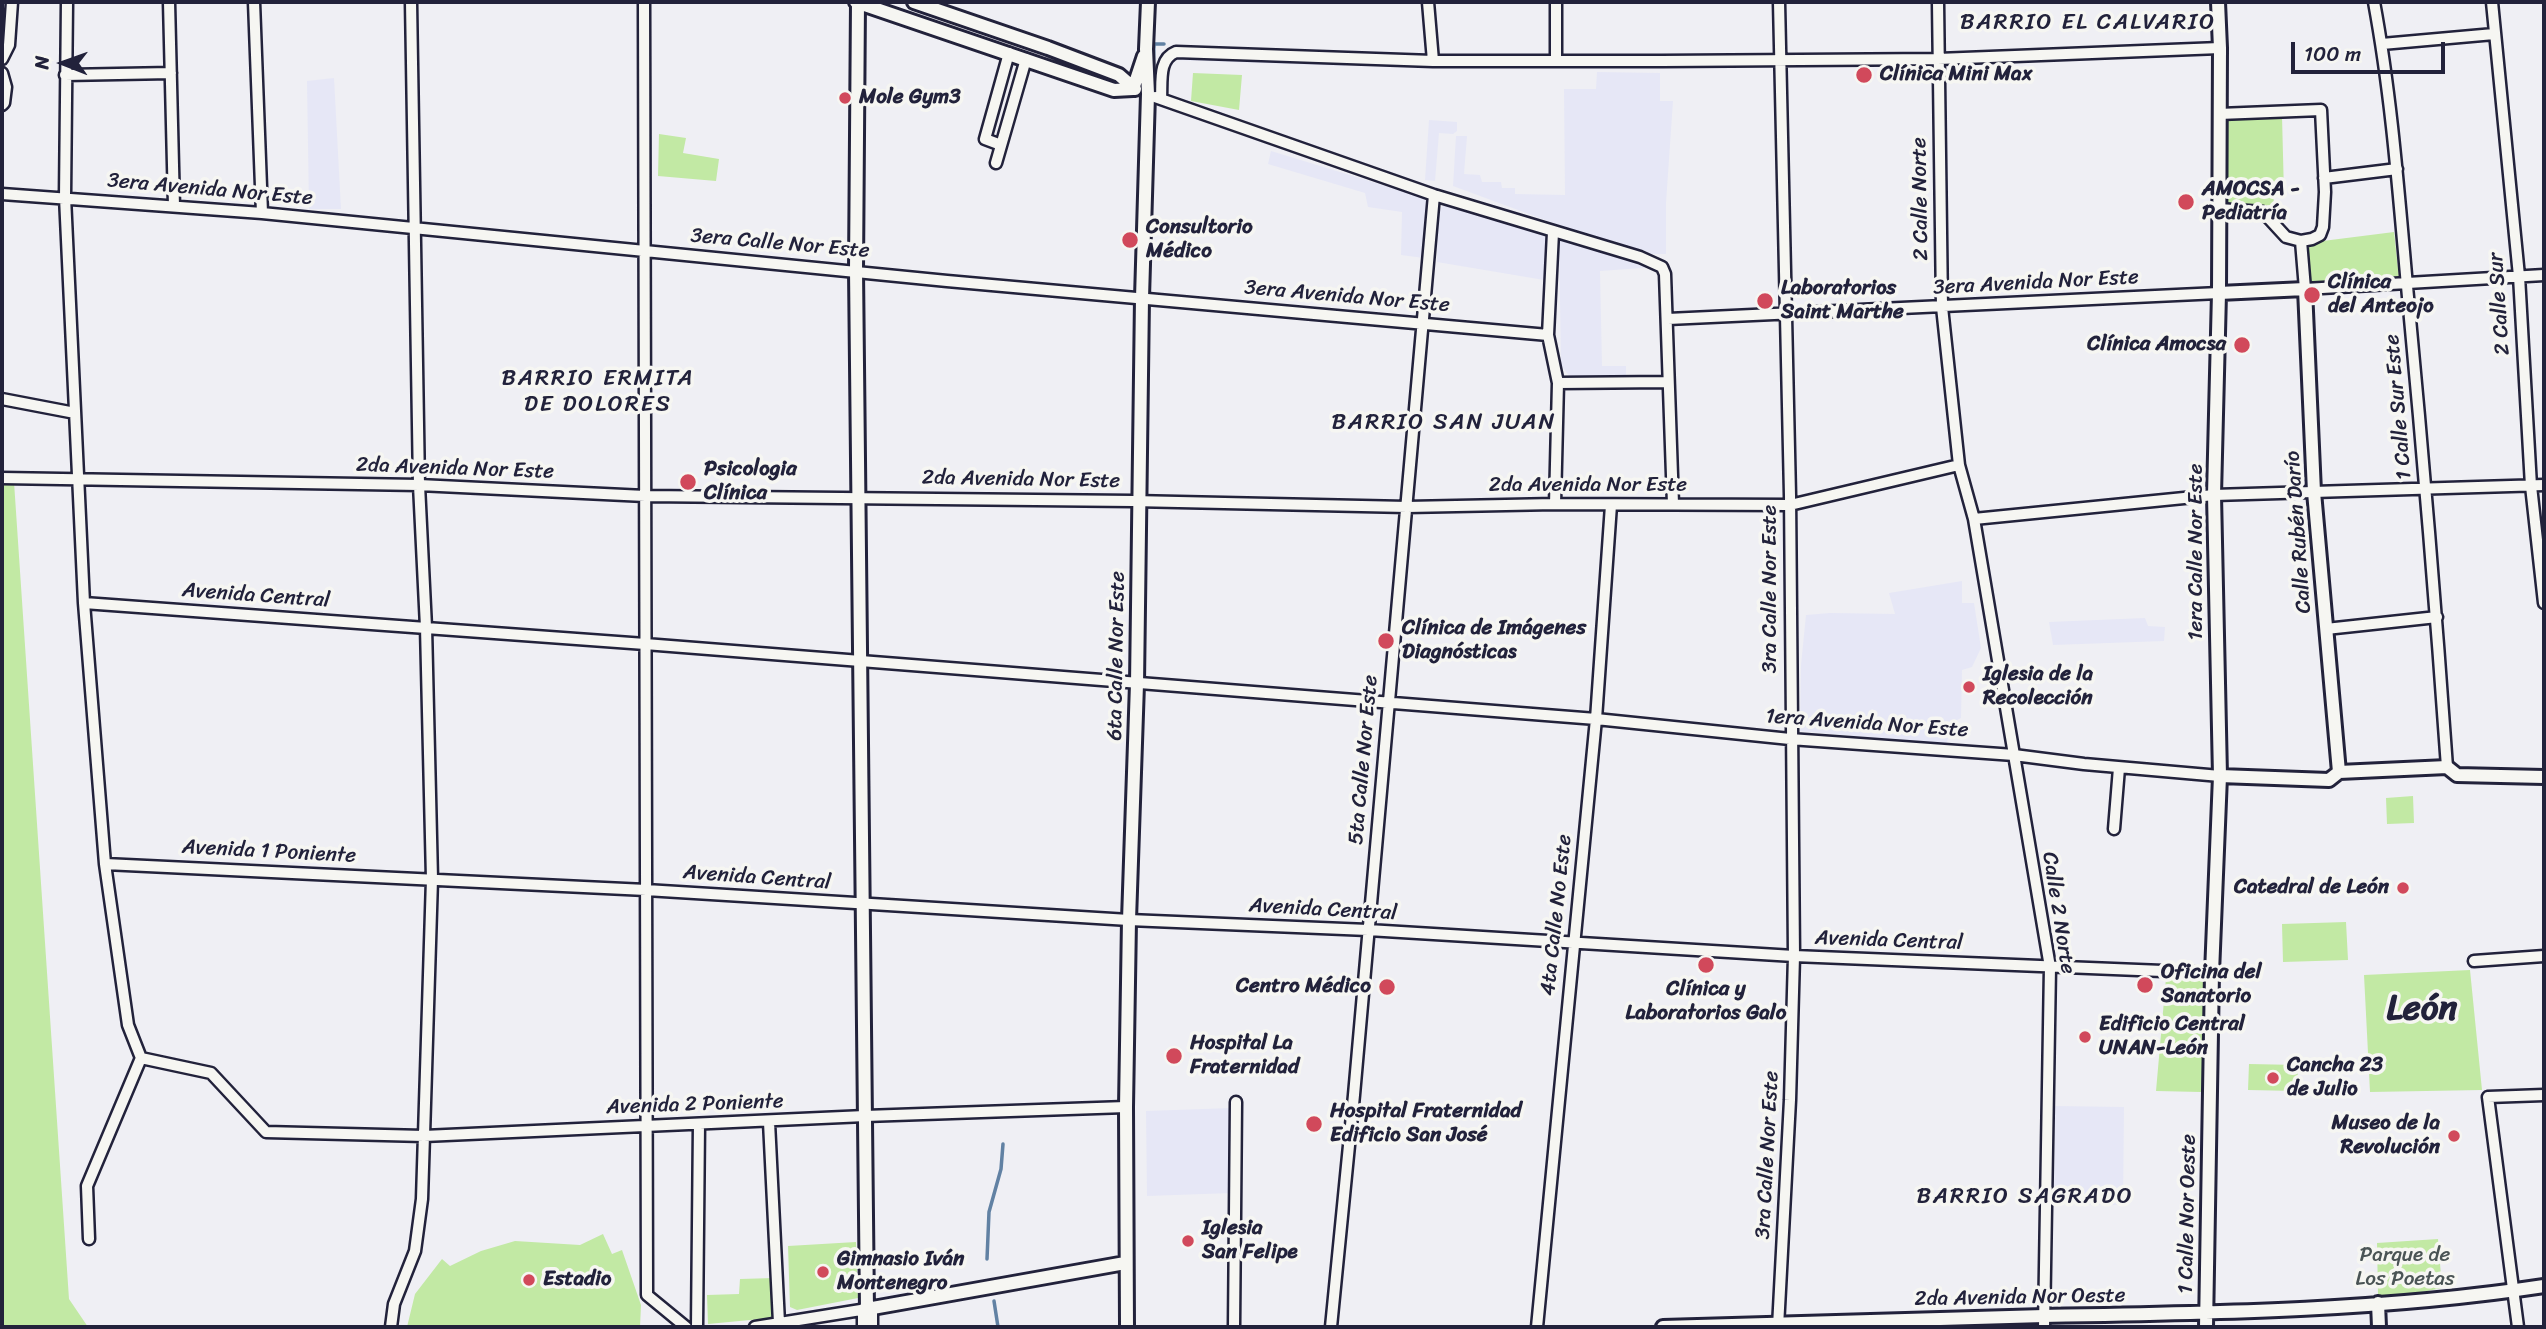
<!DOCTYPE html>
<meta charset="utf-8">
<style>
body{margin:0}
#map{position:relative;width:2546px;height:1329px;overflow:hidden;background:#efeff4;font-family:Sriracha,sans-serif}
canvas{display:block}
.frame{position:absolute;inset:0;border:4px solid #22223b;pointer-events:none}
.north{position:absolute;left:28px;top:28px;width:70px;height:70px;-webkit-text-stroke:5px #f6f6f2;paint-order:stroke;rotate:271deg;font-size:19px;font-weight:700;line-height:28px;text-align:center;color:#22223b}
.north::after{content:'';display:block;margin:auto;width:24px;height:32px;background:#22223b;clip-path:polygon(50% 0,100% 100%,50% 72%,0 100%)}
.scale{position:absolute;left:2291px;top:42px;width:154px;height:32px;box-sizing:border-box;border:4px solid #22223b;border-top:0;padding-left:9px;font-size:21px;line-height:24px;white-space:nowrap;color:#22223b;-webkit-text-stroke:5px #f6f6f2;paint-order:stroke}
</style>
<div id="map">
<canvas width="2546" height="1329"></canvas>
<div class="frame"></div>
<div class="north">N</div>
<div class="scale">100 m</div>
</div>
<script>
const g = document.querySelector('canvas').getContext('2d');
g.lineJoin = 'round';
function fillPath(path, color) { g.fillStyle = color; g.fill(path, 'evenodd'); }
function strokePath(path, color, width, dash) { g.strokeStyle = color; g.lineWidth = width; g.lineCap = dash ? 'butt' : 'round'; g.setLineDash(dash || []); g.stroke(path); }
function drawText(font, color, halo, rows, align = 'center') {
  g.font = font + ' Sriracha,sans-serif'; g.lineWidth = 7; g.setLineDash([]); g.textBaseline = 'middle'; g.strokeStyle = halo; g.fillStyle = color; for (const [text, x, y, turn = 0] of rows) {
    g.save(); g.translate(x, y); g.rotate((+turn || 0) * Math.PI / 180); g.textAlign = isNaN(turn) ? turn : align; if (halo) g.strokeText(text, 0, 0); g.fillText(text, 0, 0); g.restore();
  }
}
const built = new Path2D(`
 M1176,50L1345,55V66L1175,60Z
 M1597,72L1660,73V101H1673L1666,203V254H1640L1564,230V227L1453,186L1456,136H1467L1464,174L1480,175L1482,182H1501L1502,188H1515V194L1565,195L1564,89H1596Z
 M334,78L341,209H309L307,81Z
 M1429,120L1457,122V131L1453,134L1439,133L1435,181L1425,180Z
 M1271,151L1425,198L1427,204L1424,258L1401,255L1402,212L1368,207L1365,193L1268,164Z
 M1446,204L1543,235L1547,239L1550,281L1437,262L1438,210Z
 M1559,234L1656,267L1600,271L1602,366H1626V376L1570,377L1561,365Z
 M1962,581V603H1974L1981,648L1972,667L1962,670L1961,718L1953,722L1946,745L1800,731L1801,665L1806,615L1830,613L1895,614L1889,593Z
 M2145,618L2148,626L2165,627L2164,641L2053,645L2049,622Z
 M2055,1106L2124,1107L2123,1205L2054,1204Z
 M1232,1108V1193L1147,1196L1146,1111Z`);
const green = new Path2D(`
 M1193,73L1242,75L1239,110L1191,101Z
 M2282,116L2284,194L2273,196L2276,214L2224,205V117Z
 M659,134L686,138L683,153L719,159L716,181L658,176Z
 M2394,232L2399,277L2313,285L2310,282L2307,243Z
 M2,482H14L69,1299L88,1327H2Z
 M2413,796L2414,823L2387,824L2386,798Z
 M2346,922L2348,960L2283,962L2282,924Z
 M2470,970L2482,1090L2370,1092L2364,975Z
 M2166,978L2202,979L2207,984L2206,1089L2201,1092L2156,1091Z
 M2249,1064L2298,1065L2297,1091L2248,1090Z
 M603,1234L612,1254L622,1250L641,1305L640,1327H407L415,1294L442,1259L450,1266L481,1251L515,1241L580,1245Z
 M2438,1239L2442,1288L2383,1300L2378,1294L2377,1243Z
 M856,1242L858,1298L797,1310L790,1307L788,1246Z
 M774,1278L776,1307L771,1318L708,1324L707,1295L739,1294L740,1279Z`);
const stream = new Path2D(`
 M1152,44H1164
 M1153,73L1154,44
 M987,1259L989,1212L1001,1169L1003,1144
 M994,1301L998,1327`);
const minor = new Path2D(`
 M67,2L65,197L84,603L105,864L128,1025L141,1058L87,1186L89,1239
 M169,2L174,206
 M254,2L262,213
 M644,2L647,1295L686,1327
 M1428,2L1433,61
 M1938,2L1942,307L1959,465L1974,519L2050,967L2044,1327
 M2374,2C2392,99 2399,198 2408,297C2423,454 2436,610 2447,767
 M2492,2L2519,276L2531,486L2544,603
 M2382,44L2494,34
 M2,59L9,45L12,2
 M1556,60V2
 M2,73L6,87L4,103L2,105
 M65,75L171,73
 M1155,97L1434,195L1640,257L1662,267L1665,274L1673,504
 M1161,99C1162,82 1158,59 1176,52L1433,61H1662L1938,59L2220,48
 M2219,114L2321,110L2325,192L2323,227L2320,235L2312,239L2301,241L2286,237L2263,212L2219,209
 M1001,145L985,139L1009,53
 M996,163L1026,59
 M2324,178L2397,169
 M2,194L262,213L947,281L1548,335
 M1553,232L1548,335L1558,383L1555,504
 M2301,241L2305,289L2544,275
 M1668,319L2219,293
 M1558,383L1667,382
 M2,399L75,413
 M2,478L419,485L645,496L1133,501L1407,507L1555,504L1790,505L1959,465
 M1974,519L2214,495L2544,485
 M84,603L645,644L1596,719L1790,739L2014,755L2084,764L2220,776
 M2326,629L2437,617
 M2114,829L2119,768
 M105,864L646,890L1129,920L1368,930L1794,956L2212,973
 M2474,961L2544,956
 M141,1058L211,1073L266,1132L424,1136L865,1116L1126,1107
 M769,1122L779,1323
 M391,1327L394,1304L415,1251L422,1199L432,879L426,627L419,485L411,2
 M697,1327L699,1124
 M755,1327L867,1309
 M863,1327V1309
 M872,1327V1308
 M1234,1327L1236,1102
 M1331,1327L1354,1095L1434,195
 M1537,1327L1596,719L1611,505
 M1778,1327L1790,1100L1794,956L1790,495L1779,2
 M2518,1327L2488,1097L2544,1095`);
const tertiary = new Path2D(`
 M856,2L1114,90L1133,89
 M858,2L856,270L867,1309L1125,1263
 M914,2L1048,48L1119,75L1135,89
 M1133,89L1144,56
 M2219,293L2305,289L2314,492L2339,772
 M2339,772L2447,767L2457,775L2544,777
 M2220,776L2329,780L2339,772
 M2378,1303L2379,1327
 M1127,1327L1126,1107L1129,920L1137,684L1142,298L1148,94L1146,49L1148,2
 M1663,1327C1790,1323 1917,1319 2044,1316C2210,1313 2379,1311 2544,1286
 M2206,1327L2212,973L2220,776L2214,495L2219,293L2220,48L2218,2`);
const markers = [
 [1864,75,9,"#d1495b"],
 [845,98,7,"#d1495b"],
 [2186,202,9,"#d1495b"],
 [1130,240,9,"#d1495b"],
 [2312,295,9,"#d1495b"],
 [1765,301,9,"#d1495b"],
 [2242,345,9,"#d1495b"],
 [688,482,9,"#d1495b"],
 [1386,641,9,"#d1495b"],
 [1969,687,7,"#d1495b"],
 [2403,888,7,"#d1495b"],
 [1706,965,9,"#d1495b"],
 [2145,985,9,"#d1495b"],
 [1387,987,9,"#d1495b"],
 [2085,1037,7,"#d1495b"],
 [1174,1056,9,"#d1495b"],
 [2273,1078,7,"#d1495b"],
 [1314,1124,9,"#d1495b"],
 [2454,1136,7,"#d1495b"],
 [1188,1241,7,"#d1495b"],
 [823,1272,7,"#d1495b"],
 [529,1280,7,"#d1495b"]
];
const poiNames = [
 ["Clínica Mini Max",1880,75],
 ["Mole Gym3",859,98],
 ["AMOCSA -",2202,190],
 ["Pediatría",2202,214],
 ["Consultorio",1146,228],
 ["Médico",1146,252],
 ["Clínica",2328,283],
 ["del Anteojo",2328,307],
 ["Laboratorios",1781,289],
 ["Saint Marthe",1781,313],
 ["Clínica Amocsa",2226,345,"right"],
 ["Psicologia",704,470],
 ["Clínica",704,494],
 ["Clínica de Imágenes",1402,629],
 ["Diagnósticas",1402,653],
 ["Iglesia de la",1983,675],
 ["Recolección",1983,699],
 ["Catedral de León",2389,888,"right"],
 ["Oficina del",2161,973],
 ["Sanatorio",2161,997],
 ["Centro Médico",1371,987,"right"],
 ["Clínica y",1706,990,"center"],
 ["Laboratorios Galo",1706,1014,"center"],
 ["Edificio Central",2099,1025],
 ["UNAN-León",2099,1049],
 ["Hospital La",1190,1044],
 ["Fraternidad",1190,1068],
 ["Cancha 23",2287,1066],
 ["de Julio",2287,1090],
 ["Hospital Fraternidad",1330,1112],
 ["Edificio San José",1330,1136],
 ["Museo de la",2440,1124,"right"],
 ["Revolución",2440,1148,"right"],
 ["Iglesia",1202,1229],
 ["San Felipe",1202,1253],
 ["Gimnasio Iván",837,1260],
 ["Montenegro",837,1284],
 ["Estadio",543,1280]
];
const streetNames = [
 ["3era Avenida Nor Este",210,190,5],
 ["2 Calle Norte",1921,199,-91],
 ["3era Calle Nor Este",780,244,5],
 ["3era Avenida Nor Este",2036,283,-3],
 ["3era Avenida Nor Este",1347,297,5],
 ["2 Calle Sur",2500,304,-94],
 ["1 Calle Sur Este",2399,407,-95],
 ["2da Avenida Nor Este",455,469,2],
 ["2da Avenida Nor Este",1021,480,1],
 ["2da Avenida Nor Este",1588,486],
 ["Calle Rubén Darío",2299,532,-94],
 ["1era Calle Nor Este",2197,552,-90],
 ["3ra Calle Nor Este",1771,589,-90],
 ["Avenida Central",256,596,4],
 ["6ta Calle Nor Este",1117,656,-89],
 ["1era Avenida Nor Este",1867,724,4],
 ["5ta Calle Nor Este",1364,760,-85],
 ["Avenida 1 Poniente",269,852,3],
 ["Avenida Central",757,878,4],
 ["Avenida Central",1323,910,3],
 ["Calle 2 Norte",2058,913,81],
 ["4ta Calle No Este",1557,915,-84],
 ["Avenida Central",1889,941,2],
 ["Avenida 2 Poniente",695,1105,-2],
 ["3ra Calle Nor Este",1768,1155,-87],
 ["1 Calle Nor Oeste",2188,1214,-89],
 ["2da Avenida Nor Oeste",2020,1298,-1]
];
const parkNames = [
 ["Parque de",2405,1256],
 ["Los Poetas",2405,1280]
];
const neighbourhoodNames = [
 ["BARRIO EL CALVARIO",2088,23],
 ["BARRIO ERMITA",598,379],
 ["DE DOLORES",598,405],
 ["BARRIO SAN JUAN",1444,423],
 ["BARRIO SAGRADO",2025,1197]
];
const townNames = [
 ["León",2422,1010]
];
fillPath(built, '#e6e7f6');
fillPath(green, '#c2e9a4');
strokePath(stream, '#6181a3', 3.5);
strokePath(minor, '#22223b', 15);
strokePath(tertiary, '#22223b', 18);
strokePath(minor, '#f6f6f2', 10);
strokePath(tertiary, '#f6f6f2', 12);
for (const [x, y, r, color] of markers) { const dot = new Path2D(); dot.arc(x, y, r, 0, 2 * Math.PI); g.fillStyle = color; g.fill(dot); strokePath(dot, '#f6f6f2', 2.5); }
drawText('bold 21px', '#22223b', '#f6f6f2', poiNames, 'left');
drawText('21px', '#22223b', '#f6f6f2', streetNames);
drawText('21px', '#4a5455', '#f6f6f2', parkNames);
g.letterSpacing = '2px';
drawText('23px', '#22223b', '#f6f6f2', neighbourhoodNames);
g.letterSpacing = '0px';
drawText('bold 35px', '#22223b', '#f6f6f2', townNames);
</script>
